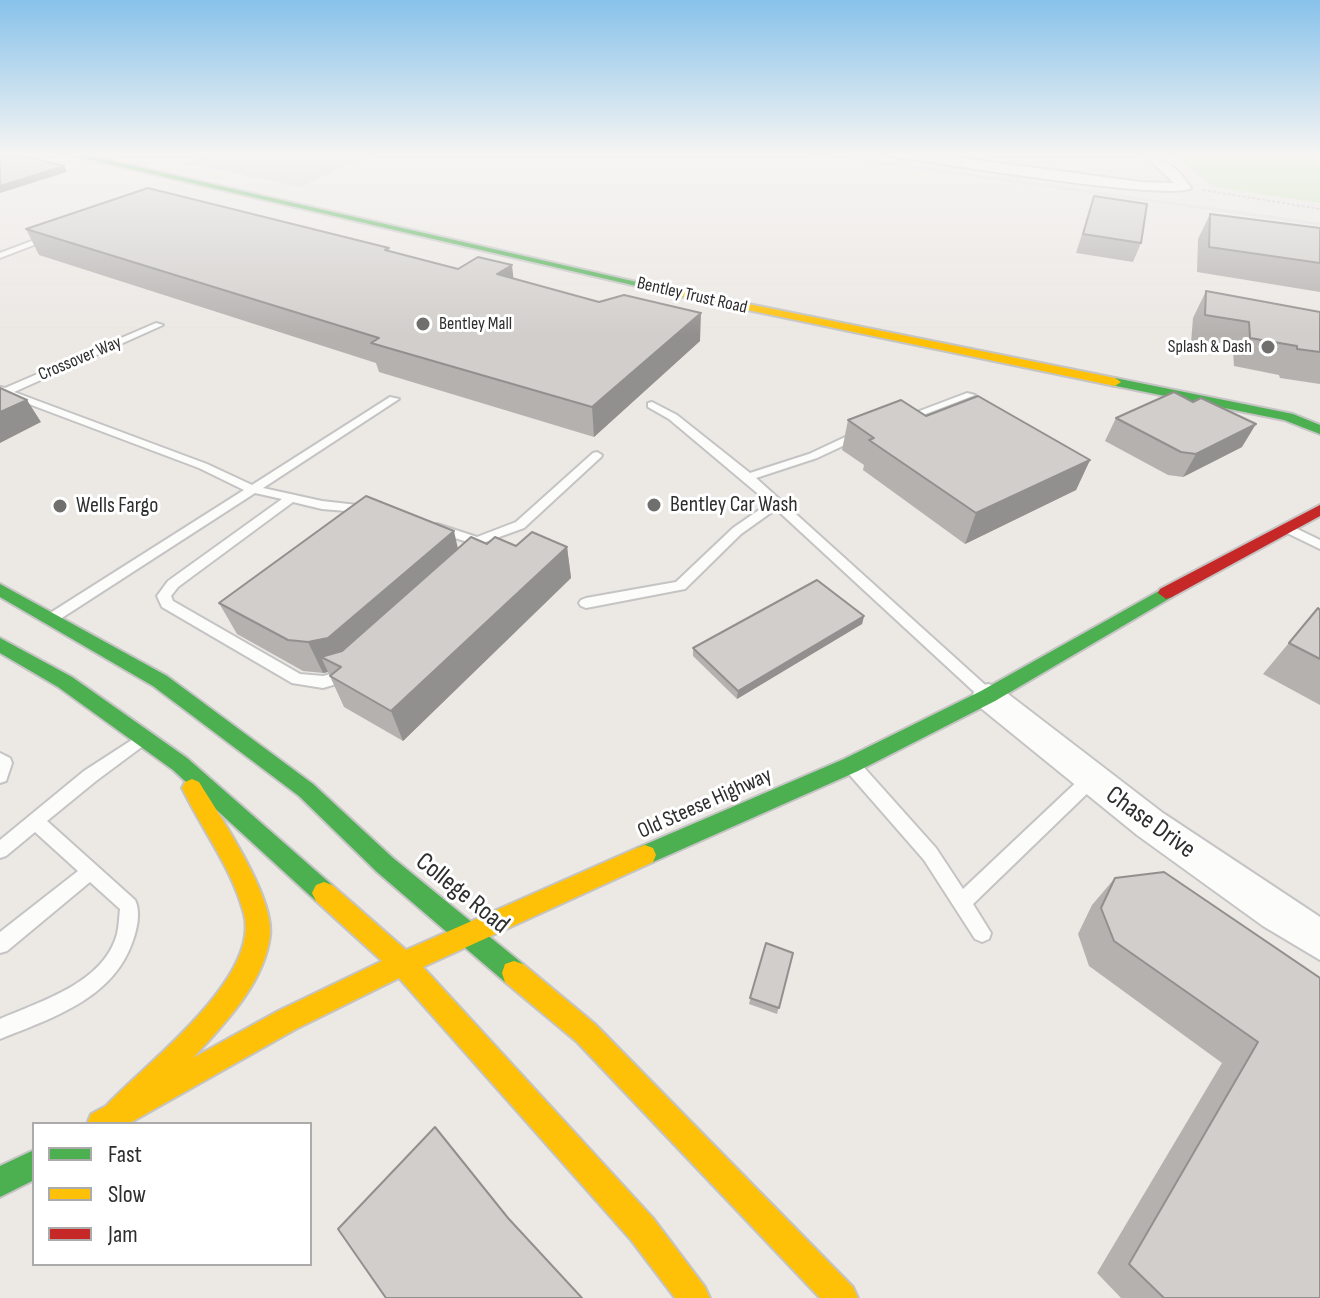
<!DOCTYPE html>
<style>
body{margin:0}
#map{position:relative;width:1320px;height:1298px;overflow:hidden;background:#ece8e4;font-family:"Sofia Sans Condensed",sans-serif}
canvas{display:block}
.legend{position:absolute;left:32px;top:1122px;width:280px;height:144px;box-sizing:border-box;background:#fff;border:2px solid #ababab;margin:0;padding:10px 14px;list-style:none;font-size:24px;color:#2e2e2e}
.legend li{display:flex;align-items:center;gap:16px;height:40px}
.legend b{width:40px;border:2px solid #ababab}
</style>
<div id="map">
<canvas width="1320" height="1298"></canvas>
<ul class="legend">
<li><b style="height:10px;background:#4caf50"></b>Fast</li>
<li><b style="height:10px;background:#ffc107"></b>Slow</li>
<li><b style="height:10px;background:#c62828"></b>Jam</li>
</ul>
</div>
<script>
const g = document.querySelector('canvas').getContext('2d');
g.lineJoin = 'round';
function fillPath(path, color) { g.fillStyle = color; g.fill(path, 'evenodd'); }
function strokePath(path, color, width, dash) { g.strokeStyle = color; g.lineWidth = width; g.lineCap = dash ? 'butt' : 'round'; g.setLineDash(dash || []); g.stroke(path); }
function drawText(font, color, halo, rows, align = 'center') {
  g.font = font + ' "Sofia Sans Condensed",sans-serif'; g.lineWidth = 6; g.setLineDash([]); g.textBaseline = 'middle'; g.strokeStyle = halo; g.fillStyle = color; for (const [text, x, y, turn = 0] of rows) {
    g.save(); g.translate(x, y); g.rotate((+turn || 0) * Math.PI / 180); g.textAlign = isNaN(turn) ? turn : align; if (halo) g.strokeText(text, 0, 0); g.fillText(text, 0, 0); g.restore();
  }
}
const industrial = new Path2D(`
 M214,153H373L301,187L184,163Z`);
const green = new Path2D(`
 M1169,153H1305L1320,162V203L1214,187Z`);
const path = new Path2D(`
 M1203,190L1320,209`);
const lane = new Path2D(`
 M45,236L52,238L0,258V253Z
 M156,323L163,325L14,392L207,464L252,485L390,397L399,399L263,488L322,501L366,506L370,507V513L322,509L293,502L178,587L171,596L173,601L300,674L323,676L348,670L353,671L355,675L353,679L323,688L292,683L162,607L157,596L168,581L282,499L255,493L57,621H47L45,618L47,615L244,490L199,468L5,395L0,397V387L5,388Z
 M967,393L975,395L910,420L901,418Z
 M652,402L677,415L750,473L809,454L856,432H864V436L817,458L756,478L993,692L995,696L993,700H983L776,509L741,534L685,589L586,608L581,606L579,603L581,600L586,598L676,582L733,528L769,503L669,419L648,407V403Z
 M597,452L602,455L601,457L524,528L477,545L433,531L431,528L437,524L477,537L516,522L593,453Z
 M1287,524L1320,540V549L1283,531L1281,528L1283,525Z
 M138,736L143,738L146,742L143,746L96,781L47,821L135,900C141,912 137,930 132,943C112,999 52,1018 0,1039V1019C41,1001 104,983 117,934C119,926 119,917 120,909L90,882L7,951L0,953V932L78,871L35,832L6,856L0,858V840L84,771Z
 M0,753L10,758L12,763L6,781L0,783Z
 M854,761L860,763L936,848L963,889L1084,775L1090,773L1096,775L1098,780L1096,785L973,904L991,933L989,939L982,942L975,939L924,860L848,773L846,768L848,763Z`);
const street = new Path2D(`
 M888,153H924L1141,182L1174,183L1142,153H1156L1181,174L1191,188C1174,202 933,162 894,157Z
 M988,684L999,687L1163,813L1320,917V960L1263,926L1137,835L977,705L972,696L977,687Z`);
const fast = new Path2D(`
 M62,153H77L689,294L684,297Z
 M1115,378L1293,414L1320,425V434L1284,420L1111,385L1109,382Z
 M0,584L167,676L313,784L393,858L523,964L526,973L523,982L514,985L505,982L377,872L299,796L153,686L0,597Z
 M1166,587L1172,589L1174,593L1172,597L995,701L858,771L653,862L645,865L637,862L634,855L637,848L844,759L981,691Z
 M0,638L72,677L187,758L332,885L336,893L332,901L324,904L316,901L173,770L58,687L0,653Z
 M34,1150V1180L0,1197V1166Z`);
const slow = new Path2D(`
 M684,291L1115,378L1121,382L1115,386L680,296V292Z
 M192,779L199,782C220,816 275,897 270,936C264,984 224,1024 193,1058L278,1011L382,961L316,901L312,893L316,885L324,882L332,885L406,950L637,848L645,845L653,848L656,855L653,862L423,967L653,1218L705,1287L710,1298H675L631,1240L399,978L296,1029L128,1124H87L91,1114L106,1106C145,1064 261,978 244,914C232,868 202,830 182,788L185,782Z
 M514,961L523,964L595,1024L853,1287L858,1298H820L577,1042L505,982L502,973L505,964Z`);
const jam = new Path2D(`
 M1320,505V516L1172,597L1166,599L1158,593L1160,589Z`);
const rail = new Path2D(`
 M812,153L1320,224`);
const wall = new Path2D(`
 M1094,196L1141,243L1133,262L1076,253Z
 M1210,214L1320,228V292L1197,272L1198,239Z
 M26,229L390,252L458,269L513,278L700,341L594,437L379,372L376,363L39,255Z
 M1206,291L1320,312V384L1280,378L1279,375L1234,366L1233,350L1191,343L1193,318Z
 M926,416L1090,460L1076,490L965,544L863,470L864,465L842,450L848,420Z
 M1116,418L1242,447L1183,477L1168,475L1105,441Z
 M487,544L516,546L567,547L571,578L403,741L344,707L328,672L323,673L303,671L237,634L219,603L458,548Z
 M1318,608L1320,610V705L1263,674Z
 M864,616L862,624L737,699L693,656V648Z
 M1115,878L1320,978V1298H1121L1097,1273L1222,1063L1089,966L1078,934L1092,905Z
 M766,943L793,953L777,1014L749,1004Z`);
const shadedWall = new Path2D(`
 M64,166L67,172L0,193V186Z
 M512,265L515,292L497,274Z
 M701,313L700,341L594,437L592,407Z
 M27,400L41,422L0,443V412Z
 M1256,424L1242,447L1183,477L1196,454Z
 M1090,460L1076,490L965,544L976,513Z
 M454,531L461,562L341,667L321,657L328,672L323,673L308,642Z
 M567,547L571,578L403,741L391,711Z
 M864,616L862,624L737,699L738,691Z`);
const building = new Path2D(`
 M0,153H11L64,166L0,186Z
 M148,188L389,248L385,250L458,269L478,257L512,265L497,274L599,302L624,295L701,313L592,407L371,343L379,338L26,229Z
 M1094,196L1147,204L1141,243L1083,234Z
 M1210,214L1320,228V263L1209,247Z
 M1206,291L1320,312V352L1297,349V346L1250,338L1249,322L1205,315Z
 M0,388L27,400L0,412Z
 M1174,392L1193,402L1201,398L1256,424L1196,454L1181,452L1116,418Z
 M978,396L1090,460L976,513L869,440L874,438L848,420L901,400L926,416Z
 M366,496L454,531L328,638L308,642L288,640L219,603Z
 M532,532L567,547L391,711L330,676L341,667L321,657L342,651L471,537L487,544L495,537L516,546Z
 M817,580L864,616L738,691L693,648Z
 M1318,608L1320,610V659L1289,643Z
 M1164,872L1320,978V1298H1164L1129,1264L1258,1042L1114,941L1101,908L1115,878Z
 M766,943L793,953L779,1008L750,998Z
 M435,1127L508,1218L582,1298H386L338,1229Z`);
const markers = [
 [423,324,8,"#706f6e"],
 [1268,347,8,"#706f6e"],
 [654,505,8,"#706f6e"],
 [60,506,8,"#706f6e"]
];
const farStreetnames = [
 ["Bentley Trust Road",692,296,13],
 ["Crossover Way",80,359,-23]
];
const farPoinames = [
 ["Bentley Mall",439,324],
 ["Splash & Dash",1252,347,"right"]
];
const poiNames = [
 ["Bentley Car Wash",670,505],
 ["Wells Fargo",76,506]
];
const streetNames = [
 ["Old Steese Highway",705,804,-24]
];
const nearStreetnames = [
 ["Chase Drive",1150,823,36],
 ["College Road",462,894,39]
];
fillPath(industrial, '#dcd9db');
fillPath(green, '#cee6be');
strokePath(lane, '#c5c4c5', 4);
strokePath(street, '#c5c4c5', 4);
strokePath(fast, '#c5c4c5', 4);
strokePath(slow, '#c5c4c5', 4);
strokePath(jam, '#c5c4c5', 4);
strokePath(path, '#c9c9c8', 2, [3, 2]);
fillPath(lane, '#fcfcfb');
fillPath(street, '#fcfcfb');
fillPath(fast, '#4caf50');
fillPath(slow, '#ffc107');
fillPath(jam, '#c62828');
strokePath(rail, '#dfdfe1', 3);
fillPath(wall, '#b4b1af');
fillPath(shadedWall, '#92908e');
fillPath(building, '#d1cecb');
strokePath(building, '#92908e', 2);
const sky = g.createLinearGradient(0, 0, 0, 335);
sky.addColorStop(0, '#88c2ea');
sky.addColorStop(0.46, '#f6f5f3');
sky.addColorStop(1, '#f6f5f300');
g.fillStyle = sky;
g.fillRect(0, 0, 1320, 335);
for (const [x, y, r, color] of markers) { const dot = new Path2D(); dot.arc(x, y, r, 0, 2 * Math.PI); g.fillStyle = color; g.fill(dot); strokePath(dot, '#fff', 3); }
drawText('18px', '#2e2e2e', '#fff', farStreetnames);
drawText('18px', '#2e2e2e', '#fff', farPoinames, 'left');
drawText('22px', '#2e2e2e', '#fff', poiNames, 'left');
drawText('22px', '#2e2e2e', '#fff', streetNames);
drawText('26px', '#2e2e2e', '#fff', nearStreetnames);
</script>
